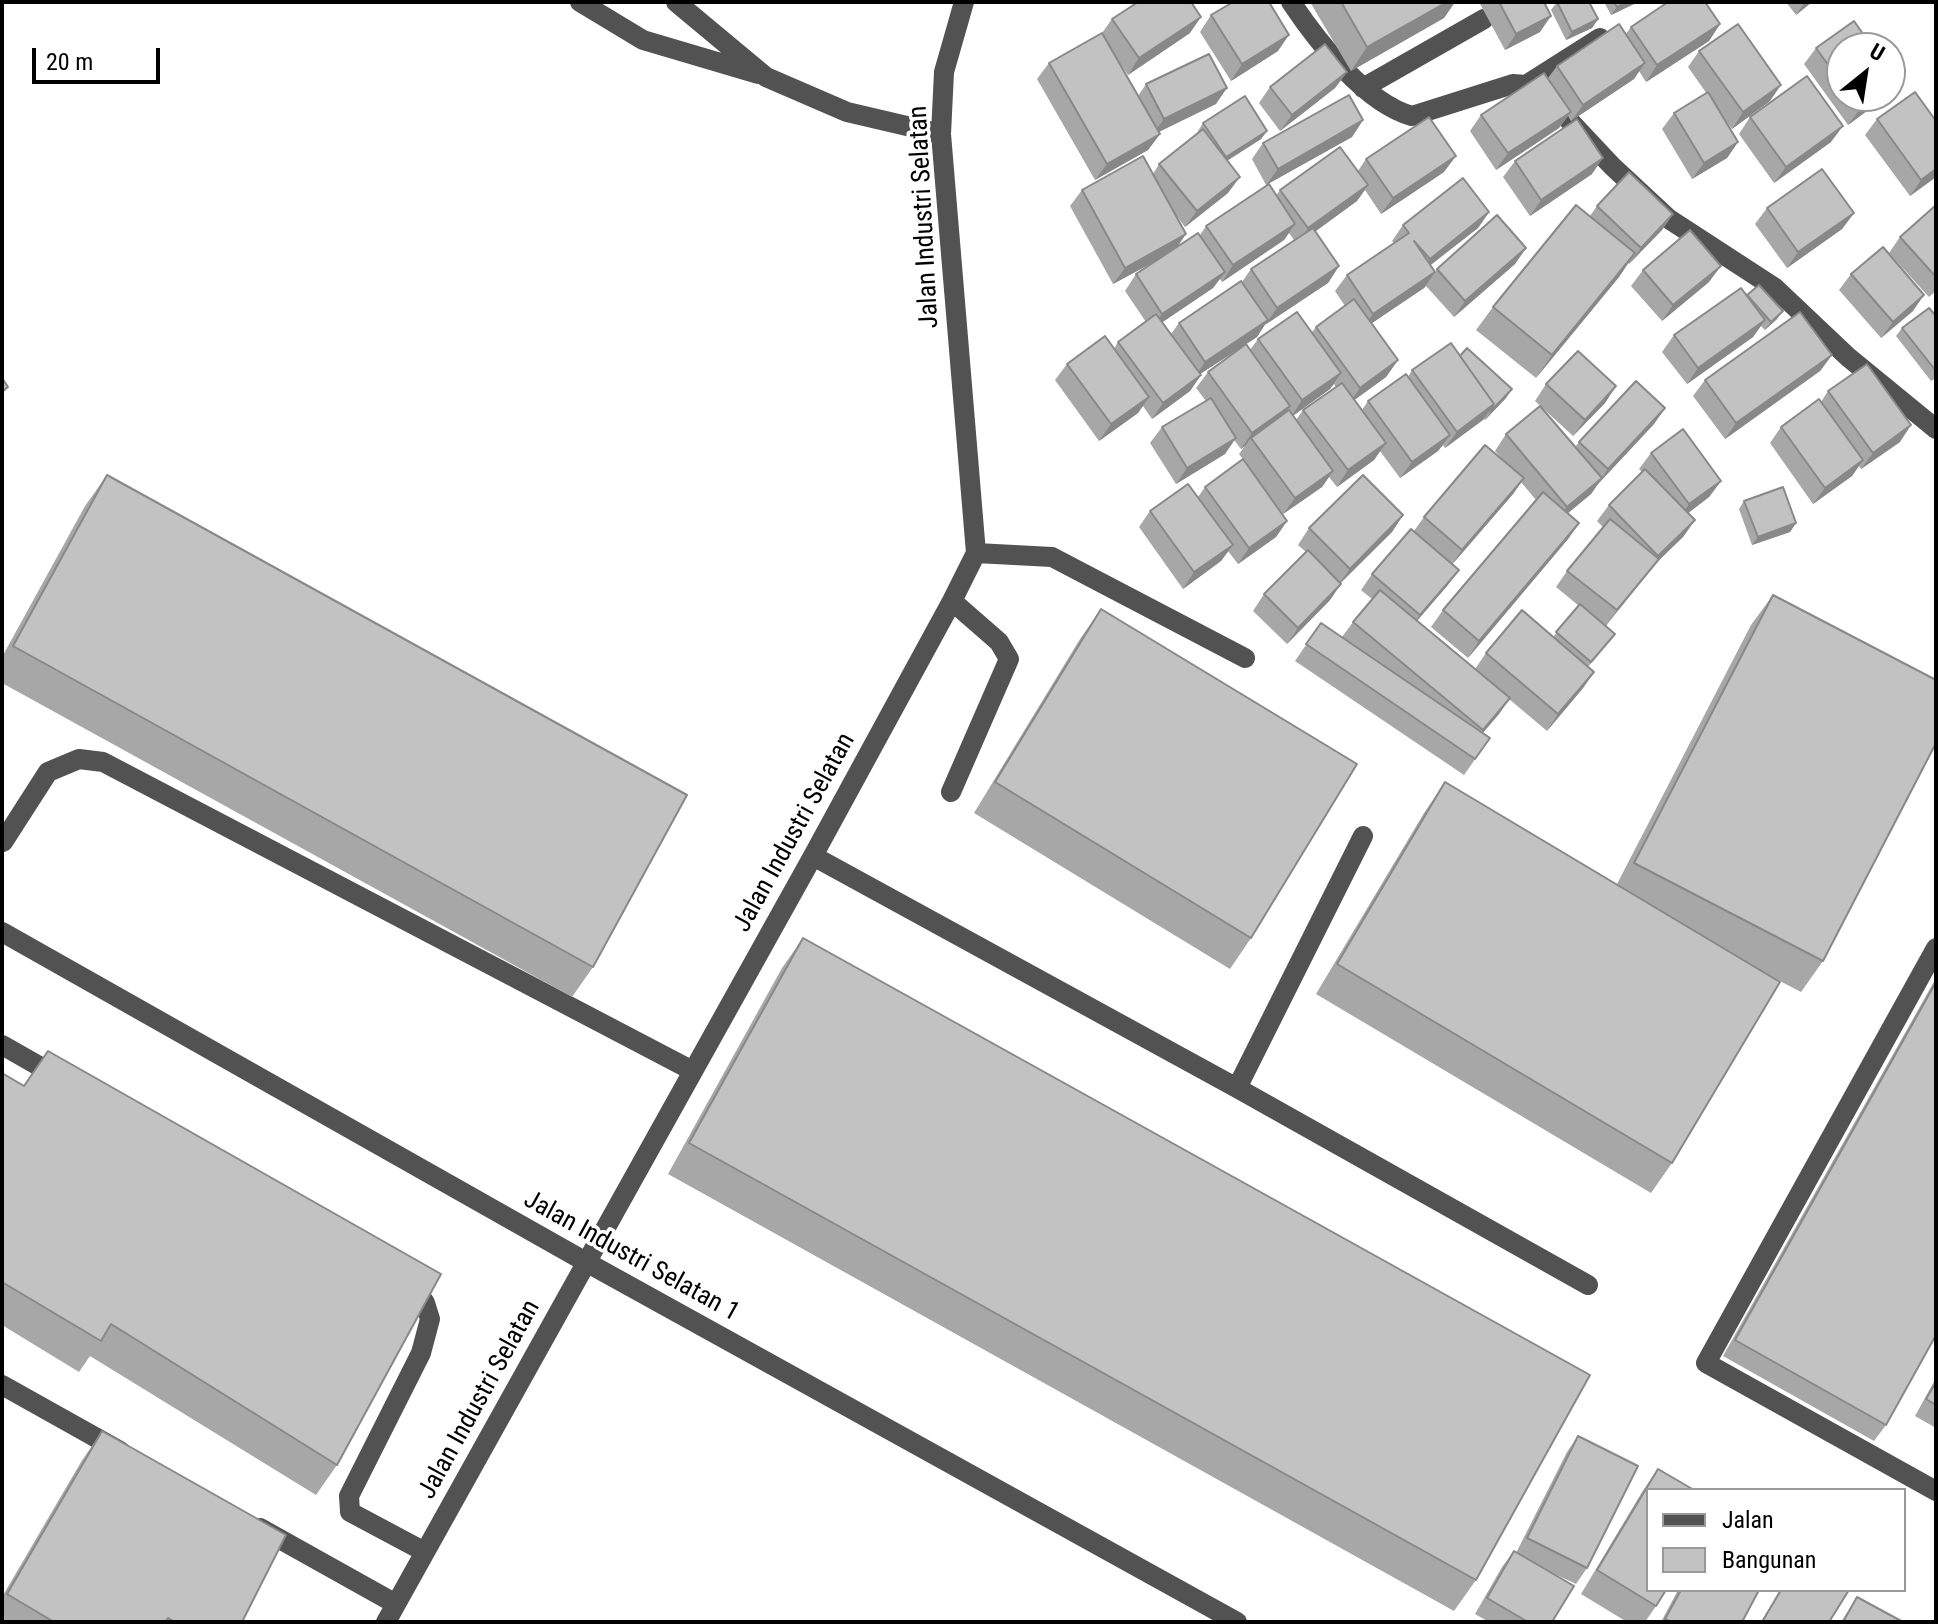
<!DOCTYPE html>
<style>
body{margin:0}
#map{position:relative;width:1938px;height:1624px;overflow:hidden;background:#fff;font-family:"Roboto Condensed",sans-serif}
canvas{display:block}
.frame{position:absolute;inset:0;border:4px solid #000;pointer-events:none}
.legend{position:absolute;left:1646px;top:1488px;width:260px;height:104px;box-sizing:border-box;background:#fff;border:2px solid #999;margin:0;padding:10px 14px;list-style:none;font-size:24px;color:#000}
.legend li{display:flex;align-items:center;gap:16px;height:40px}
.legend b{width:40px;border:2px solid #999}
.north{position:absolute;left:1826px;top:32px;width:80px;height:80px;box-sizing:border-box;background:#fff;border:2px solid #999;border-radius:50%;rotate:30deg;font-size:22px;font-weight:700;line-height:32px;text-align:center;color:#000}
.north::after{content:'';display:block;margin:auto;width:28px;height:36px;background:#000;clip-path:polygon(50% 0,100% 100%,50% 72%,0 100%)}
.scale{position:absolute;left:32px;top:48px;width:128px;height:36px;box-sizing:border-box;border:4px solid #000;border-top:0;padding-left:10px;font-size:24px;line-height:28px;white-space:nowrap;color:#000;-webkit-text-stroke:6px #fff;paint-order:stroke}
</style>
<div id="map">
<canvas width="1938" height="1624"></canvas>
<div class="frame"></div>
<ul class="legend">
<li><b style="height:10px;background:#525252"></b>Jalan</li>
<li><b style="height:22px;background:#c2c2c2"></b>Bangunan</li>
</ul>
<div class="north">U</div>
<div class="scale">20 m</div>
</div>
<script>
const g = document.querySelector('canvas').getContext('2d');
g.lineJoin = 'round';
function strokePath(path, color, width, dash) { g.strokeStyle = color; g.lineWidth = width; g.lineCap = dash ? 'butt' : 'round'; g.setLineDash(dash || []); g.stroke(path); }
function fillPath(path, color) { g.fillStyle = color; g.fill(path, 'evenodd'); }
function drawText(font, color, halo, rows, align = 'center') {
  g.font = font + ' "Roboto Condensed",sans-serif'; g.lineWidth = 7; g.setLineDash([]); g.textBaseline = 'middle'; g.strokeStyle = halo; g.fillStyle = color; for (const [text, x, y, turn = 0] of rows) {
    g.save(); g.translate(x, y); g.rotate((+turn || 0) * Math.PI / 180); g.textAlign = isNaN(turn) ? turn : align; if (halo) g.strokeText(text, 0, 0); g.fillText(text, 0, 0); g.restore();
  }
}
const minor = new Path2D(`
 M580,2L643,40L758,74
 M676,2L766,77L847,112L941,134
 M1291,2C1317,41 1365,103 1412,116L1513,84L1526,85L1539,91L1551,101L1612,166L1669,219L1775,288L1848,357L1936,429
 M1526,85L1600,38
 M1363,88L1484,19
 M976,553L1052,557L1245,658
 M951,792L1009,659L999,642L952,601
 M3,842L48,772L79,759L103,762L693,1071
 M813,856L1237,1088L1588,1285
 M2,932L586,1262L1237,1622
 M1936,948L1706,1363L1936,1491
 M2,1045L60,1078
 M1237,1088L1363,836
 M408,1283L414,1286L425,1303L430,1319L421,1353L349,1496L350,1512L425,1552
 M2,1385L120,1451
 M260,1528L396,1604
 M386,1622L813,856L952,601L976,553L941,134L944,72L964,2`);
const wall = new Path2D(`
 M1310,2H1455L1444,18L1351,71Z
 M1479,2H1544L1540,32L1505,50Z
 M1557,2L1598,19L1592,28L1566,40L1551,10Z
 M1604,2H1635L1634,4L1611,15Z
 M1786,2H1812L1796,15Z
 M1211,15L1278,51L1231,81L1200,32Z
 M1112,19L1190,33L1128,75L1117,59L1138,96L1146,84L1216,104L1159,132L1160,134L1148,150L1095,180L1037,79L1049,63L1102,33Z
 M1720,24L1709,41L1646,82L1639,71L1634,79L1571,121L1568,116L1559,128L1496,170L1470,131L1481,115L1548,78L1557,66L1626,34L1631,27Z
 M1816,48H1842V96H1887L1848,125L1804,64Z
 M1699,51L1770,101L1732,129L1722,116L1738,142L1727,158L1692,179L1662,129L1674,113L1707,94L1688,67Z
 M1347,72L1335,88L1280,131L1259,103L1270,87Z
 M1750,117L1831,142L1774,183L1739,134Z
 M1877,119L1936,121V177L1910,196L1865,135Z
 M1363,120L1352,137L1266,185L1252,159L1263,143Z
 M1203,123L1267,131L1261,139L1227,161L1228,193L1185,227L1176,215L1186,234L1177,247L1200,235L1206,226L1276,196L1280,190L1358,171L1366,159L1444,172L1381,214L1365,190L1357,201L1315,231L1339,266L1328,283L1265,324L1257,337L1200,374L1201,375L1190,391L1152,419L1143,406L1138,413L1099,441L1055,380L1067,364L1114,349L1118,342L1146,322L1125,291L1136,274L1160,259L1113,284L1070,206L1082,190L1153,174L1159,164L1199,133L1198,131ZM1289,233L1294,240L1251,269L1242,282L1179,323L1171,334L1162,322L1213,288L1220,279L1222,282L1284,240Z
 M1515,161L1592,174L1530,216L1503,177Z
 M1936,205V291L1929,297L1889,253L1900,237Z
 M1597,206L1673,214L1662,230L1629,264L1628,263L1619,277L1536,378L1476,330L1493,307L1590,216Z
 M1767,208L1854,213L1842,229L1787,268L1755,224Z
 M1489,212L1478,228L1430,265L1435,272L1437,269L1526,248L1515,264L1454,317L1426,286L1424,288L1371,323L1398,360L1386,377L1354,400L1362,410L1368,401L1408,377L1412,370L1460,356L1506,398L1485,420L1484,419L1445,448L1443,445L1438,451L1400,478L1380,451L1374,460L1337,487L1329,477L1322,487L1283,514L1239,454L1245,446L1241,449L1234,440L1225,454L1176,484L1150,443L1162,427L1206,401L1196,388L1208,372L1250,350L1258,339L1312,332L1316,327L1345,306L1335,291L1347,275L1394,243L1392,241L1403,225ZM1334,384L1336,387L1303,410L1296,420L1293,416L1330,389Z
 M1643,270L1709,282L1662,321L1631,286Z
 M1851,274L1913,311L1881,338L1839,290Z
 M1747,295L1777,319L1765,330L1761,326L1753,337L1687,384L1662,352L1674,335Z
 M1936,316V378L1931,381L1896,336L1902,328Z
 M1832,355L1820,371L1725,439L1693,396L1705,380Z
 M1546,384L1616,386L1605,403L1573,436L1535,401Z
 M1828,391L1900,442L1861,469L1859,466L1852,476L1813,504L1770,443L1781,427L1821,402Z
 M1665,408L1654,424L1598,484L1591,494L1568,513L1579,523L1568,539L1468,658L1431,627L1443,610L1536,500L1521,482L1513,494L1452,564L1459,570L1447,586L1417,621L1475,669L1486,653L1553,637L1579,606L1556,587L1567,571L1603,527L1597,521L1609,505L1642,472L1639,469L1651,453L1721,481L1709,497L1688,513L1695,520L1683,537L1655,564L1606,626L1615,634L1588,667L1594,672L1583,688L1547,731L1509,699L1499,714L1483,733L1490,738L1464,775L1295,661L1321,623L1342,637L1353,622L1372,599L1361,590L1372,574L1414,531L1424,517L1502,459L1495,451L1506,434L1575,447L1579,442Z
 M107,475L593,967L572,997L2,683V657L85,506Z
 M1205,487L1287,521L1276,537L1238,564L1228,551L1221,561L1183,589L1139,527L1150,511L1198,497Z
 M1744,501L1796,523L1790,532L1752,545L1739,509Z
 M1403,515L1392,532L1341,583L1330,600L1287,644L1253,611L1264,594L1306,552L1298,545L1309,528Z
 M1773,595L1823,961L1801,992L1774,978L1672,1163L1651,1193L1316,994L1424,813L1445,782L1617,884L1751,625Z
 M1101,609L1251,938L1230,969L974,813L1080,639Z
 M803,938L1476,1580L1454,1611L668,1174L782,968Z
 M1936,978V1335L1886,1425L1874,1441L1723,1356Z
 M2,1073L337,1465L316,1495L90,1356L79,1372L2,1325Z
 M1936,1378V1428L1915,1416Z
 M102,1431L242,1622H2V1597L81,1462Z
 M1578,1436L1587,1568L1576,1584L1546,1570L1552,1622H1489L1475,1614L1502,1567L1514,1551L1516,1553L1567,1452Z
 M1658,1469L1656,1606L1645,1622H1627L1581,1594L1642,1492Z
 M1678,1590H1759L1742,1622H1661Z
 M1780,1590H1849L1829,1622H1761Z
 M1857,1597L1903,1622H1841Z`);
const shadedWall = new Path2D(`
 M1447,2H1455L1444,18L1351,71L1367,47Z
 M1627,2H1635L1634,4L1611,15L1617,7Z
 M1805,2H1812L1796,15Z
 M1551,16L1540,32L1505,50L1516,34Z
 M1201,17L1190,33L1128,75L1139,58Z
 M1598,19L1592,28L1566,40L1572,32Z
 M1720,24L1709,41L1646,82L1657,65Z
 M1289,35L1278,51L1231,81L1242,64Z
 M1645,63L1634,79L1571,121L1583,105Z
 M1347,72L1335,88L1280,131L1292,115Z
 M1781,85L1770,101L1732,129L1743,112Z
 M1227,88L1216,104L1152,135L1164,119Z
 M1878,96H1887L1848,125L1860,109Z
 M1571,112L1559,128L1496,170L1508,153Z
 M1363,120L1352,137L1266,185L1278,169Z
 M1843,126L1831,142L1774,183L1786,167Z
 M1267,131L1261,139L1220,165L1226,157Z
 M1160,134L1148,150L1095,180L1107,164Z
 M1738,142L1727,158L1692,179L1704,163Z
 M1456,156L1444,172L1381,214L1393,198Z
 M1603,158L1592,174L1530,216L1541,200Z
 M1936,169V177L1910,196L1921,180Z
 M1240,177L1228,193L1185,227L1197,211Z
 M1368,185L1357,201L1297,245L1308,228Z
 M1489,212L1478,228L1418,275L1430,259Z
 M1854,213L1842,229L1787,268L1798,252Z
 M1673,214L1662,230L1629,264L1641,248Z
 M1295,224L1284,240L1222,282L1233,265Z
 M1186,234L1175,250L1113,284L1125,268Z
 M1526,248L1515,264L1454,317L1465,301Z
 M1635,253L1619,277L1536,378L1552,355Z
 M1339,266L1328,283L1265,325L1277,308Z
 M1721,266L1709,282L1662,321L1673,305Z
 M1225,272L1213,288L1151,330L1162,314Z
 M1435,272L1424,288L1362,330L1373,314Z
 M1924,295L1913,311L1881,338L1893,322Z
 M1783,311L1777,319L1765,330L1771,322Z
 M1268,320L1257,337L1194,378L1205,362Z
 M1765,320L1753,337L1687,384L1698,368Z
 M1832,355L1820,371L1725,439L1736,423Z
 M1398,360L1386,377L1349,404L1360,388Z
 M1341,373L1330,389L1291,417L1302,400Z
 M1201,375L1190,391L1152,419L1163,403Z
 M1616,386L1605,403L1573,436L1585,420Z
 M1512,389L1506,398L1485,420L1491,411Z
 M1149,397L1138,413L1099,441L1111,424Z
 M1494,404L1483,420L1445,448L1457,432Z
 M1290,406L1279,422L1251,438L1245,446L1241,449L1252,433Z
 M1665,408L1654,424L1598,484L1591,494L1556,523L1567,507L1601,479L1608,469Z
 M1911,425L1900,442L1861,469L1873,453Z
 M1450,435L1438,451L1400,478L1412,462Z
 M1236,438L1225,454L1176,484L1187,468Z
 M1386,443L1374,460L1337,487L1348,470Z
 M1863,460L1852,476L1813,504L1825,488Z
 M1333,471L1322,487L1283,514L1295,498Z
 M1524,478L1513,494L1451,566L1462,550Z
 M1721,481L1709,497L1678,521L1689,504Z
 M1403,515L1392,532L1338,585L1350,569Z
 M1695,520L1683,537L1655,564L1605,626L1658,556Z
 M1287,521L1276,537L1238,564L1249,548Z
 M1579,523L1568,539L1468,658L1479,641Z
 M1796,523L1790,532L1752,545L1758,537Z
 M1233,545L1221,561L1183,589L1194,572Z
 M1459,570L1447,586L1408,631L1420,615Z
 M1341,584L1330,600L1287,644L1298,628Z
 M1594,672L1583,688L1547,731L1558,714Z
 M1510,698L1499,714L1471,746L1483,730Z`);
const building = new Path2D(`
 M1138,2H1191L1201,17L1139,58L1112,19Z
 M1233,2H1269L1289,35L1242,64L1211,15Z
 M1341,2H1447L1367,47Z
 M1499,2H1544L1551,16L1516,34Z
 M1557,2H1589L1598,19L1572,32Z
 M1614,2H1627L1617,7Z
 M1668,2H1705L1720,24L1657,65L1631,27Z
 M1854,21L1873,48H1842V84L1816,48Z
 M1619,24L1645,63L1583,105L1557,66Z
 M1738,24L1781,85L1743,112L1699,51Z
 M1102,33L1160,134L1107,164L1049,63Z
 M1325,44L1347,72L1292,115L1270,87Z
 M1209,54L1227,88L1164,119L1146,84Z
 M1890,71L1898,81L1890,87Z
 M1544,73L1571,112L1508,153L1481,115Z
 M1807,76L1843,126L1786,167L1750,117Z
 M1708,92L1738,142L1704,163L1674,113Z
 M1915,92L1936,121V169L1921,180L1877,119Z
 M1349,95L1363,120L1278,169L1263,143Z
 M1245,96L1267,131L1226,157L1203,123Z
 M1850,96H1878L1860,109Z
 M1429,117L1456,156L1393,198L1366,159Z
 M1577,119L1603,158L1541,200L1515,161Z
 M1203,129L1240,177L1197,211L1159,164Z
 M1340,147L1368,185L1308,228L1280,190Z
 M1143,156L1186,234L1125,268L1082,190Z
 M1822,169L1854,213L1798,252L1767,208Z
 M1629,172L1673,214L1641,248L1597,206Z
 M1463,178L1489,212L1430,259L1414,241L1435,272L1373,314L1347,275L1409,233L1403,225Z
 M1269,184L1295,224L1233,265L1206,226Z
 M1576,205L1635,253L1552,355L1493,307Z
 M1936,205V277L1900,237Z
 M1497,215L1526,248L1465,301L1437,269Z
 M1313,228L1339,266L1277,308L1251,269Z
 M1690,230L1721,266L1673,305L1643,270Z
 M1198,233L1225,272L1162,314L1136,274Z
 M1883,247L1924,295L1893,322L1851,274Z
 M1241,281L1268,320L1205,362L1179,323Z
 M1759,285L1783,311L1771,322L1747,295Z
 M1741,288L1765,320L1698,368L1674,335Z
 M1354,299L1398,360L1360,388L1316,327Z
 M1929,308L1936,316V371L1902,328Z
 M1297,312L1341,373L1302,400L1258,339Z
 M1800,312L1832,355L1736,423L1705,380Z
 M1156,314L1201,375L1163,403L1118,342Z
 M1105,336L1149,397L1111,424L1067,364Z
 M1451,343L1494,404L1457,432L1412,370Z
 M1246,344L1290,406L1252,433L1208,372Z
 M1467,348L1512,389L1491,411H1490L1494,404L1460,356Z
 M1578,351L1616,386L1585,420L1546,384Z
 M1867,364L1911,425L1873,453L1828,391Z
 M1406,374L1450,435L1412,462L1368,401Z
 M2,378L8,387L2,392Z
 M1636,381L1665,408L1608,469L1579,442Z
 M1342,383L1386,443L1348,470L1303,410Z
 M1211,398L1236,438L1187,468L1162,427Z
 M1819,399L1863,460L1825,488L1781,427Z
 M1540,406L1602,478L1567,507L1506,434Z
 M1289,410L1333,471L1295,498L1251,438Z
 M1683,429L1721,481L1689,504L1651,453Z
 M1485,445L1524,478L1462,550L1424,517Z
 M1243,459L1287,521L1249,548L1205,487Z
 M1645,469L1695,520L1658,556L1609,505Z
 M107,475L687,795L593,967L13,646Z
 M1363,475L1403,515L1350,569L1309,528Z
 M1188,484L1233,545L1194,572L1150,511Z
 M1783,487L1796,523L1758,537L1744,501Z
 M1543,492L1579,523L1479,641L1443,610Z
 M1610,519L1659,559L1617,610L1567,571Z
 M1411,529L1459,570L1420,615L1372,574Z
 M1308,550L1341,584L1298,628L1264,594Z
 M1380,590L1510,698L1483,730L1353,622Z
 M1773,595L1936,680V743L1823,961L1634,863Z
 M1580,604L1615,634L1591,662L1556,632Z
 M1101,609L1357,764L1251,938L995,782Z
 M1522,610L1594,672L1558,714L1486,653Z
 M1321,623L1490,738L1475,759L1306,644Z
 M1445,782L1780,982L1672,1163L1337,964Z
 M803,938L1590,1375L1476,1580L689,1143Z
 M1936,982V1335L1886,1425L1735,1340Z
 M48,1051L441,1274L337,1465L111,1324L101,1341L2,1282V1073L24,1086Z
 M1936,1382V1405L1926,1399Z
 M102,1431L286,1535L242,1622H175L168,1618L165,1622H54L7,1594Z
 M1578,1436L1638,1466L1587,1568L1527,1538Z
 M1658,1469L1694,1490H1648V1590H1666L1656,1606L1597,1570Z
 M1514,1551L1574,1586L1552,1622H1528L1487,1598Z
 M1681,1590H1759L1742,1622H1671L1665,1619Z
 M1781,1590H1849L1829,1622H1762Z
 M1857,1597L1903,1622H1843Z`);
const streetNames = [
 ["Jalan Industri Selatan",925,217,-93],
 ["Jalan Industri Selatan",795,833,-61],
 ["Jalan Industri Selatan 1",631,1257,29],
 ["Jalan Industri Selatan",480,1400,-61]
];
strokePath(minor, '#525252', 20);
fillPath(wall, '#a7a7a7');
fillPath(shadedWall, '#888');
fillPath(building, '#c2c2c2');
strokePath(building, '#888', 2);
drawText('26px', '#000', '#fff', streetNames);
</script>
